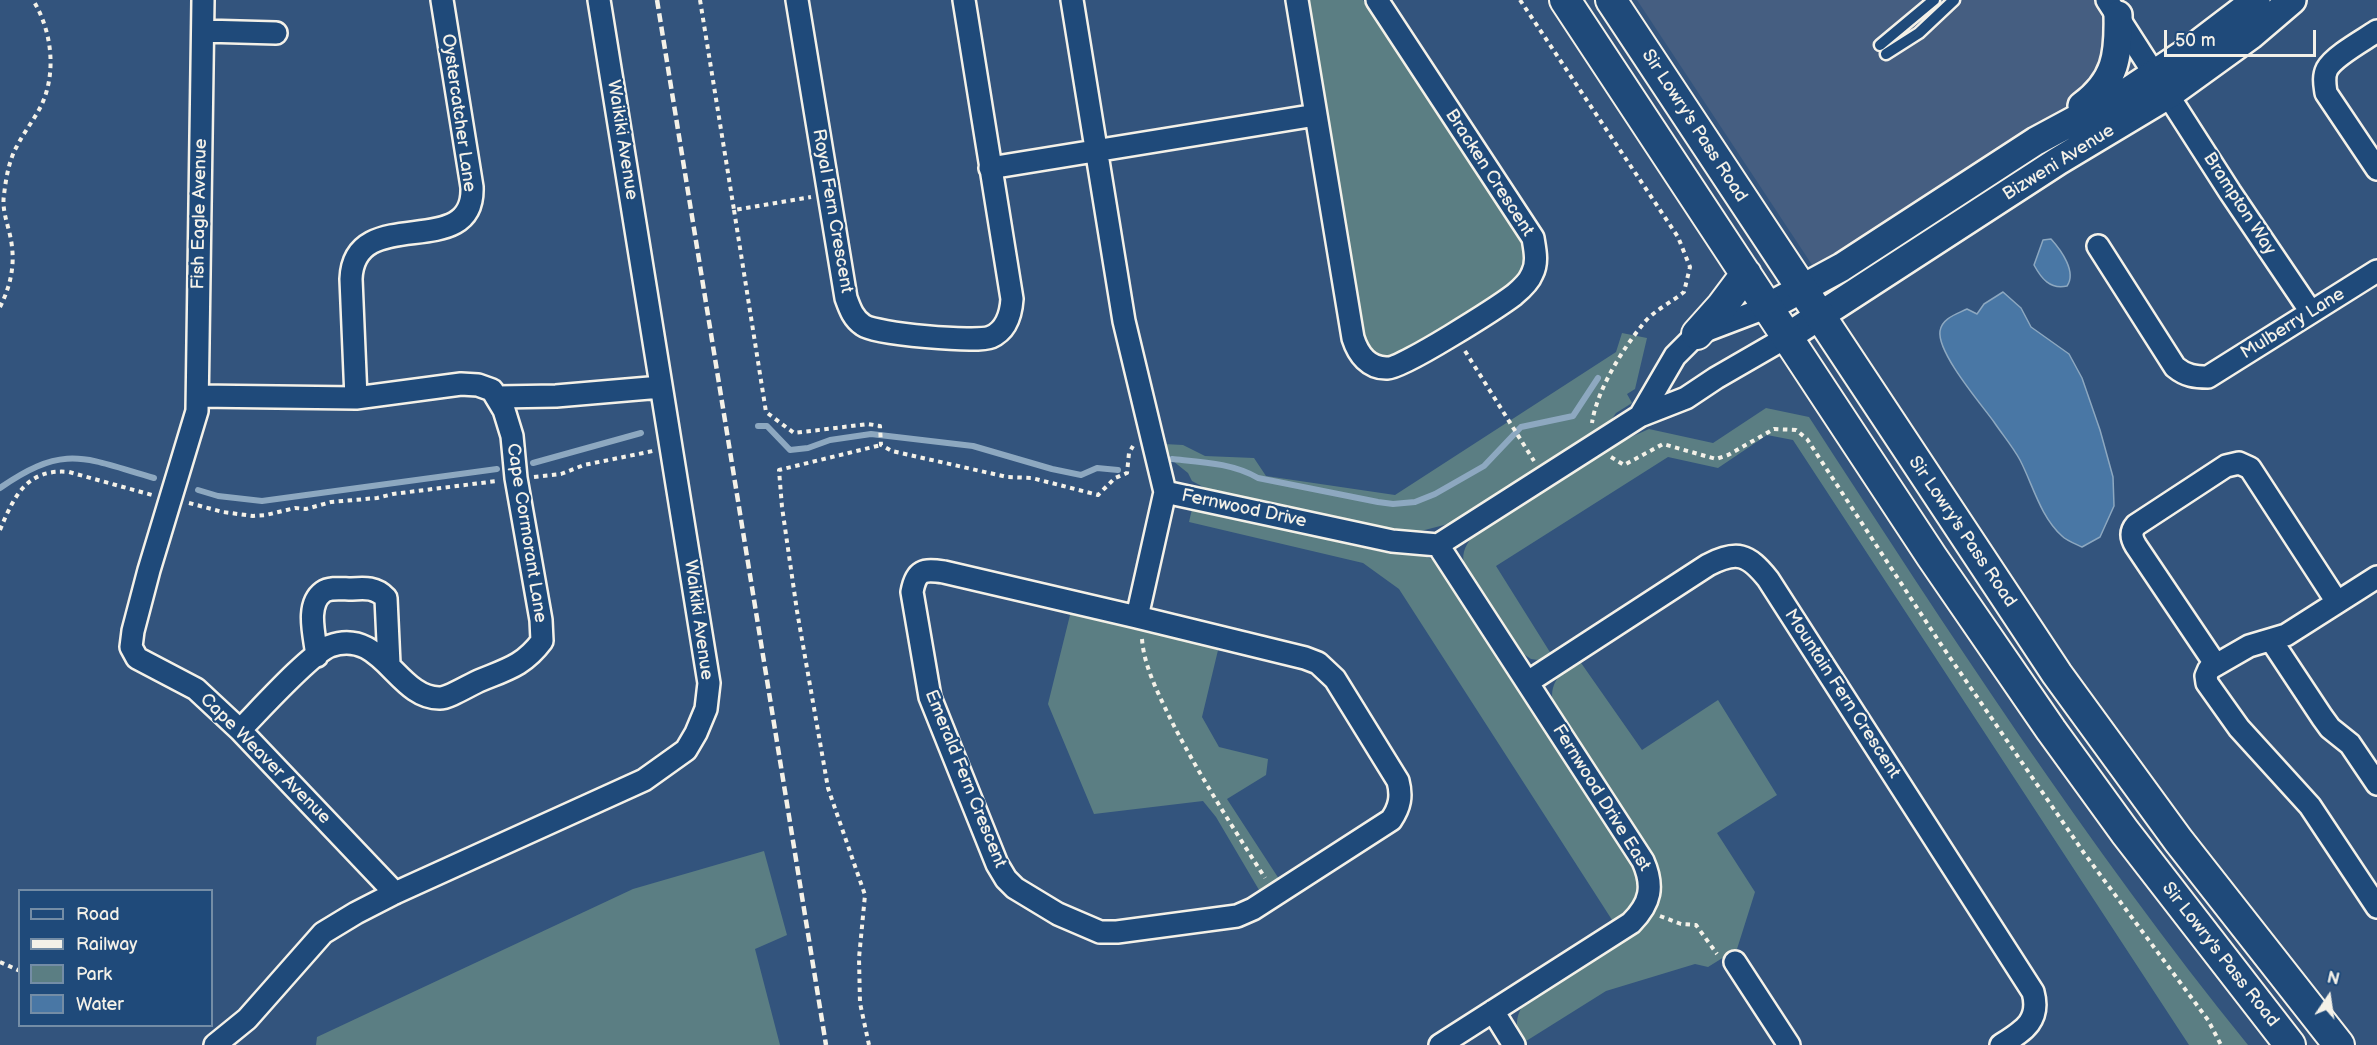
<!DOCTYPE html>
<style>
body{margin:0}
#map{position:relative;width:2377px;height:1045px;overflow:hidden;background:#33547d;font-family:"Balsamiq Sans",sans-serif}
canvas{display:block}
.legend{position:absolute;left:18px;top:889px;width:195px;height:138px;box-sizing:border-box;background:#1f4a7a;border:2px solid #748da6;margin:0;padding:8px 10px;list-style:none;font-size:18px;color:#f4f1e8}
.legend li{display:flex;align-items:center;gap:12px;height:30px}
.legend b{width:30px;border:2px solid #748da6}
.north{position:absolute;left:2299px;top:967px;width:60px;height:60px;-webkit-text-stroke:4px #1f4a7a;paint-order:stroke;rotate:13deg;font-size:16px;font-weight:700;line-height:24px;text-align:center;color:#f4f1e8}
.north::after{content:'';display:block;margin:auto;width:21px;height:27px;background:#f4f1e8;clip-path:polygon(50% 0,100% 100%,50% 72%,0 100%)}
.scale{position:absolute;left:2164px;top:30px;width:152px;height:27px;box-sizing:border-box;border:3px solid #f4f1e8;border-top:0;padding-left:8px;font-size:18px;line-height:21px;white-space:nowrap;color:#f4f1e8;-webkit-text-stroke:4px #1f4a7a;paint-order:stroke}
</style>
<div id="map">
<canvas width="2377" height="1045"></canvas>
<ul class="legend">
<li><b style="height:8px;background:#1f4a7a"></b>Road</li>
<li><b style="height:8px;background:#f4f1e8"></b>Railway</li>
<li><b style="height:16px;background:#5b7e83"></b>Park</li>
<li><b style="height:16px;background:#4977a5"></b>Water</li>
</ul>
<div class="north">N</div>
<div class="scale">50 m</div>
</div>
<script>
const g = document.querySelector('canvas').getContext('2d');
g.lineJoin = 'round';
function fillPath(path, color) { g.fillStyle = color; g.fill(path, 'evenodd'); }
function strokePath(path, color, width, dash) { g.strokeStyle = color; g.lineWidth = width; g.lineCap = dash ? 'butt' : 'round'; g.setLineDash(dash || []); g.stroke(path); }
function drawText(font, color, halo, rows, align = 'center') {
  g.font = font + ' "Balsamiq Sans",sans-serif'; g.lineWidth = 4.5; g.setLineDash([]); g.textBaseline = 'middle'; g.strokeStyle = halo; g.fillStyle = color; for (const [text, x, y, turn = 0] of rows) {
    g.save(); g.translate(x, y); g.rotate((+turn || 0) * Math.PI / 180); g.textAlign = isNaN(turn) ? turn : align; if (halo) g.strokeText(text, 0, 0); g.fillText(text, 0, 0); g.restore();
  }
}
const built = new Path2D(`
 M1637,0H2106L2153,74L1830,292Z`);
const green = new Path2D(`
 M1305,0H1363L1525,248C1526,264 1522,271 1513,284L1405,355C1386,361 1378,358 1363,345Z
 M1622,333L1647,338L1635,389L1627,394L1632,403L1616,413L1609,423L1465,516L1448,524L1417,532H1391L1207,489L1192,481L1188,473L1173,461L1164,444L1183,445L1205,456L1254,458L1266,476L1395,495L1616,352Z
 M1766,408L1809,417C1948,631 2087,846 2248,1045H2189L1793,440L1767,435L1718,468L1668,457L1496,566L1553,657L1538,660L1531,659L1516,649L1465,568C1461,556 1464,547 1472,537L1622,441L1649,429L1713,443Z
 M1192,509L1391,554H1420L1434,560L1636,872C1644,899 1634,908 1614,923L1399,589L1363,563L1189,522Z
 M1071,611L1219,646L1202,717L1219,747L1268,759L1266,775L1227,799L1281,882L1262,895L1216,817L1203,801L1094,814L1048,704Z
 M1579,660L1642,750L1718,700L1777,795L1717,833L1755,892L1737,949L1708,967L1695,964L1606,991L1523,1043C1516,1028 1514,1020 1523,1005L1644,926L1659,897L1654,866L1554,707C1547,683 1561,672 1579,660Z
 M764,851L787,935L755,949L780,1045H316L317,1037L633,889Z`);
const water = new Path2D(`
 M2051,239C2061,250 2077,272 2067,286C2050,290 2041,278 2034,265L2043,240Z
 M2003,292L2021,308L2031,327L2069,354L2082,378L2100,430L2113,477L2114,506L2100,537L2082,547C2076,544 2067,541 2062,536C2040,516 2033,485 2020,460C2013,447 2002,434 1994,422C1981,404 1937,353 1940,331C1942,318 1957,314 1967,309L1977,314L1984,304Z`);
const stream = new Path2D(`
 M758,426H767L790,450L808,448L830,440L871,434L973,446L1052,469L1081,475L1097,468L1118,470
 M1172,459C1201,462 1233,463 1258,478L1378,502L1393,504L1415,502L1435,494L1484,466L1521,427L1573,416L1598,378
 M533,463L641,433
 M0,488C65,443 84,458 154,478
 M198,490L218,496L262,501L497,469`);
const path = new Path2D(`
 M700,0L734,210L811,197
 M1520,0L1678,237L1690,267L1684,292C1672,302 1653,311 1643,324C1622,350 1597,390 1592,423
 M734,210L766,412L794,433L868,424L880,426L881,445L892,451L1007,477L1032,478L1098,495L1115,478L1127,473L1129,453L1133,446
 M0,307C13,281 16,258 9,231C6,219 2,207 4,195C6,178 9,160 17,146C24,132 34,120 41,106C57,73 52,31 33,0
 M1465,351L1534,461
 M1611,457L1624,465L1663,444L1716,459L1728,455L1774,429L1796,430L1807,439L1940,643L2084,853L2208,1020L2221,1045
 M534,477L561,474L584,465L653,451
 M189,503L223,512L253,516L266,515L295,508L306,509L331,502L377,498L393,494L497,481
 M0,530C14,496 27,468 69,472L152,495
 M1142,639C1144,667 1159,695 1171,720C1199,775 1232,826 1265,878
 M1660,916L1681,924L1696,925L1717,954
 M0,962L20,971
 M869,1045L860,1003L859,958L865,895L828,788L797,611L782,507L779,470L881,445`);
const service = new Path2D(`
 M1880,45L1934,0
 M1886,54L1919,33L1954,0`);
const minor = new Path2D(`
 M203,0L197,411L149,570L133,631L131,647L137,658L196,689L240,730L395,893
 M797,0L846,298C850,309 853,318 863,325C875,334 977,343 991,337C1007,330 1011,314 1012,299L964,0
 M1072,0L1124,321L1165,492L1137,617L1305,658L1318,663L1335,679L1398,781C1402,796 1400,807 1391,820L1253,909L1237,916L1117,932H1100L1058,914L1015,888L1006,879L997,864L930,697L912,592C916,570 923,569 944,572L1137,617
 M1297,0L1353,338C1358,354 1369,369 1388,368C1403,368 1498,307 1514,295C1520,290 1529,282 1532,274C1538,263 1535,250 1533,238L1377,0
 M2107,0L2230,192L2311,312
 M203,31L276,33
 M2377,31C2364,40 2334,56 2327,69C2323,77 2325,85 2326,93L2377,169
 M990,168L1316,115
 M2098,246L2175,367C2186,376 2195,377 2208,377L2377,271
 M198,396L356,398L461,384L478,385L492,390L504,410L512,436L516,478L541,620L542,641C524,665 508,669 481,680C471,684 449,698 440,698C397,699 382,627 330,646C310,654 258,712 240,730
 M498,397L556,396L661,387
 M356,398L351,279C354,201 475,264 472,187L442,0
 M1640,416L1675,356L1697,334L1768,307
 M1165,492L1392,541L1438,545L1640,416L1686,398L1716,378L1787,337
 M1438,545L1643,861C1654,886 1651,903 1631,923L1440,1045
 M2377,577L2286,635L2249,646L2209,669L2206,676L2207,683L2239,728L2310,806L2377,907
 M2271,640L2322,717L2330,728L2350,744L2377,784
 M317,656C315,637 305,605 323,592C330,587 343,589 351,589C365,588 376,587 386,598L389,664
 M2216,665L2136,546C2131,538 2130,532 2136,525L2226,466L2239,463L2250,468L2337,602
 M1528,682L1708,565C1737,550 1748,554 1768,579L2033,992C2041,1021 2023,1031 2001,1045
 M1735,962L1789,1045
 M1493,1011L1514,1045
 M215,1045L247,1019L323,933L356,913L395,893L644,780L686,750L696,733L706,709L709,683L599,0`);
const tertiary = new Path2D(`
 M2082,106C2116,81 2119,55 2118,15
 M1768,307L1842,267L2036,141L2127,92L2193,48L2256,0
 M1787,337L2058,161L2168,95L2251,35L2292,0`);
const secondary = new Path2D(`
 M1565,0L1932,557L2051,730L2125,832L2290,1045
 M1611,0L2057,674L2178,840L2339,1045
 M1697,334L1722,306L1746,274`);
const rail = new Path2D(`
 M657,0L826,1045`);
const streetNames = [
 ["Oystercatcher Lane",458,113,82],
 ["Sir Lowry's Pass Road",1694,126,57],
 ["Waikiki Avenue",622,140,81],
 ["Bizweni Avenue",2059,163,-32],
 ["Bracken Crescent",1489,173,57],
 ["Brampton Way",2239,204,57],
 ["Royal Fern Crescent",832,211,80],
 ["Fish Eagle Avenue",200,214,-89],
 ["Mulberry Lane",2293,324,-32],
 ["Fernwood Drive",1244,509,12],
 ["Sir Lowry's Pass Road",1962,532,56],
 ["Cape Cormorant Lane",526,533,81],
 ["Waikiki Avenue",698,620,82],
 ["Mountain Fern Crescent",1842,694,57],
 ["Cape Weaver Avenue",265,759,45],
 ["Emerald Fern Crescent",965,779,68],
 ["Fernwood Drive East",1601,798,58],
 ["Sir Lowry's Pass Road",2220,955,52]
];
fillPath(built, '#455e81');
fillPath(green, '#5b7e83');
fillPath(water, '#4977a5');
strokePath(water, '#8da8c0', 1.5);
strokePath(stream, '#8da8c0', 6);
strokePath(service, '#f4f1e8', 15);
strokePath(minor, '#f4f1e8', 26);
strokePath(tertiary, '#f4f1e8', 32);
strokePath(secondary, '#f4f1e8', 34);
strokePath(path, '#f4f1e8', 4, [4.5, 4.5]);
strokePath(service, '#1f4a7a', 10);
strokePath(minor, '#1f4a7a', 21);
strokePath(tertiary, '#1f4a7a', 27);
strokePath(secondary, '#1f4a7a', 30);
strokePath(rail, '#f4f1e8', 4.5, [9, 4.5]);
drawText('18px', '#f4f1e8', '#1f4a7a', streetNames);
</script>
